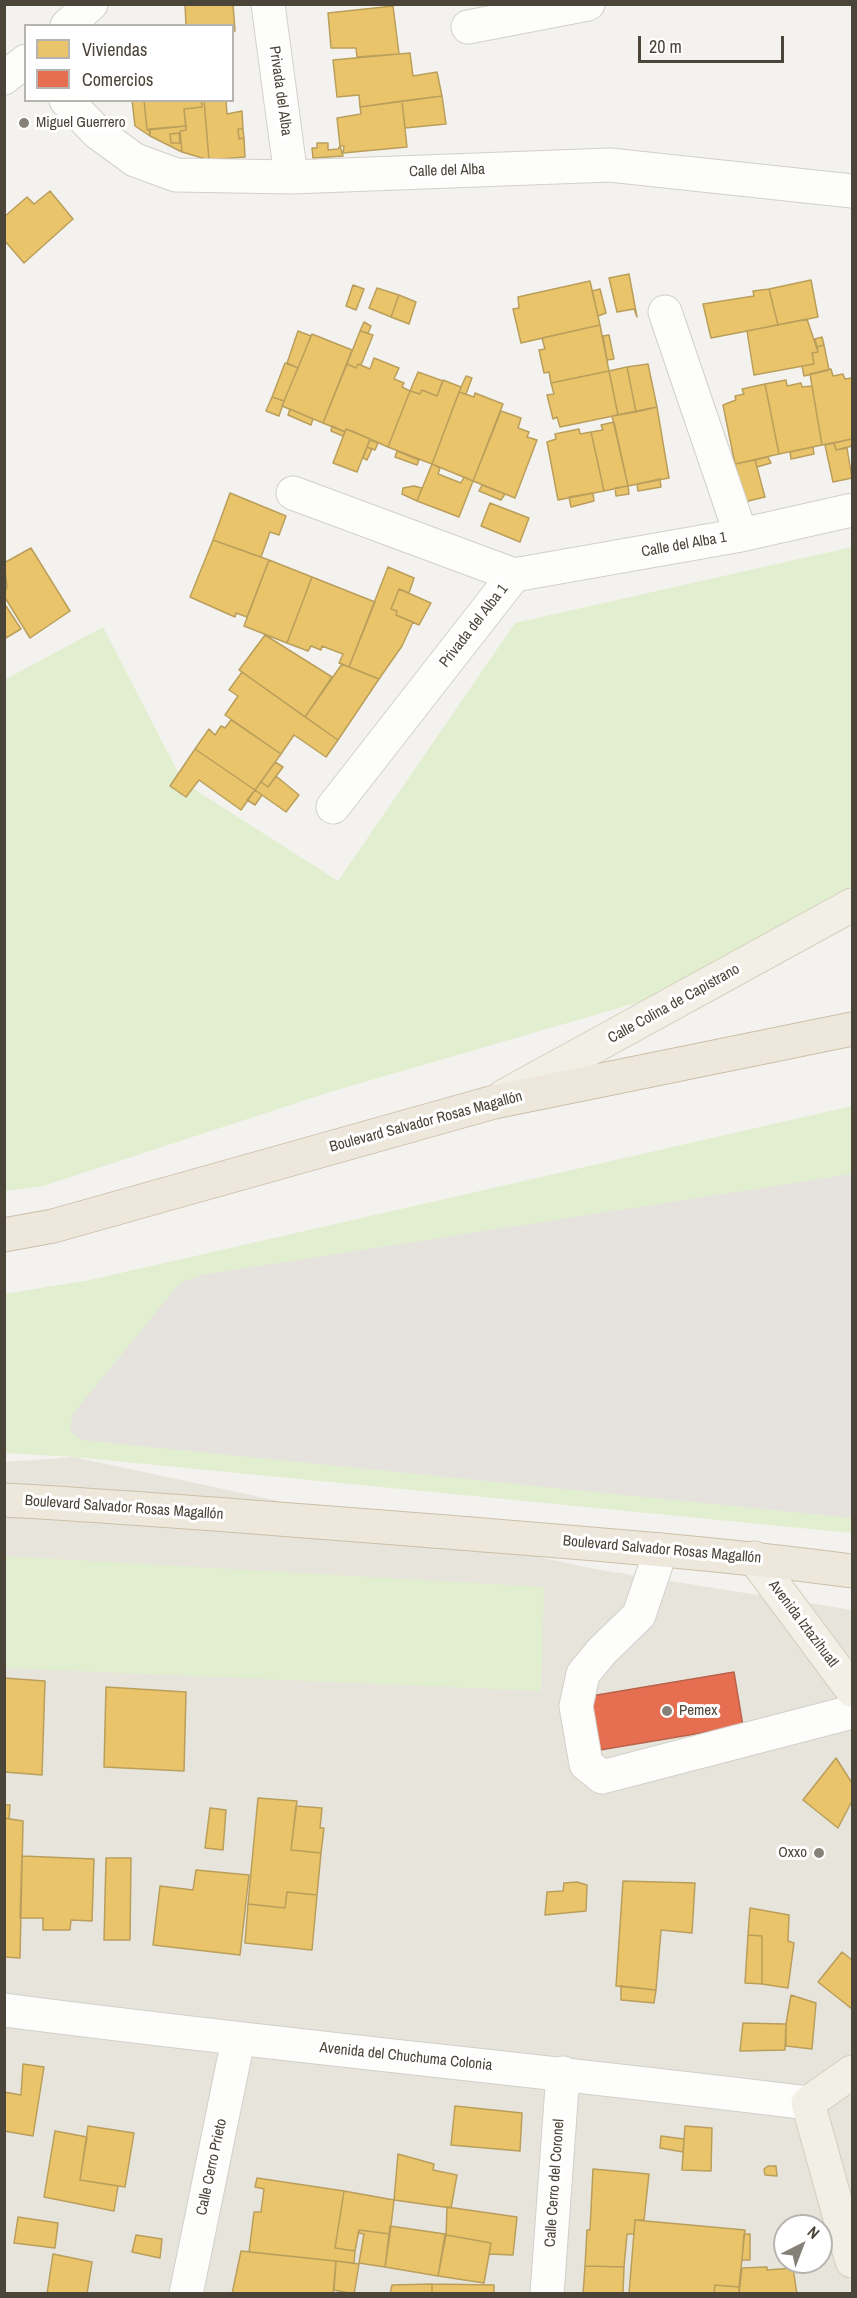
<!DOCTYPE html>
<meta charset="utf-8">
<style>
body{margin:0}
#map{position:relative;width:857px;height:2298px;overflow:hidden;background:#f4f2ee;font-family:"Archivo Narrow",sans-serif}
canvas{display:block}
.frame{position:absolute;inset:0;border:6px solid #4b4439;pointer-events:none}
.legend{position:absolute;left:24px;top:24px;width:210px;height:78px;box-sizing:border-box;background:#fff;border:2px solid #b7b4b0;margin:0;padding:8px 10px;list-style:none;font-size:18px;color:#4b4439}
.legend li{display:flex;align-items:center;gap:12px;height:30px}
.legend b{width:30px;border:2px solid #b7b4b0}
.north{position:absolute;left:773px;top:2214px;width:60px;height:60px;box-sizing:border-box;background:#fff;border:2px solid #b7b4b0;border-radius:50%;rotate:42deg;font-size:16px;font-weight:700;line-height:24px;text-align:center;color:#4b4439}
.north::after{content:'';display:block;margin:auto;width:21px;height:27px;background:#868178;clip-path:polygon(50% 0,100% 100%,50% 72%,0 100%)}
.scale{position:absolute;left:638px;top:36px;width:146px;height:27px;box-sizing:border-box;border:3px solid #4b4439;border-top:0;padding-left:8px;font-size:18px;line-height:21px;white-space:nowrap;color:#4b4439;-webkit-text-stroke:4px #fff;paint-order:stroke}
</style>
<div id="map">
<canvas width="857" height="2298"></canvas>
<div class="frame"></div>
<ul class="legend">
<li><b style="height:16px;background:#e9c46a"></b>Viviendas</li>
<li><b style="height:16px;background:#e76f51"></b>Comercios</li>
</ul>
<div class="north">N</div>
<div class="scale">20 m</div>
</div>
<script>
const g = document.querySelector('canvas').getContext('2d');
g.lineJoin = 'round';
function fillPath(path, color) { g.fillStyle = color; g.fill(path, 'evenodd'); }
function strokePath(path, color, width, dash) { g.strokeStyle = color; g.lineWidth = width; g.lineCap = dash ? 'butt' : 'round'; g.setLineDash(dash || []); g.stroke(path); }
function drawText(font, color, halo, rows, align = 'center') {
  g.font = font + ' "Archivo Narrow",sans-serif'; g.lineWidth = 6; g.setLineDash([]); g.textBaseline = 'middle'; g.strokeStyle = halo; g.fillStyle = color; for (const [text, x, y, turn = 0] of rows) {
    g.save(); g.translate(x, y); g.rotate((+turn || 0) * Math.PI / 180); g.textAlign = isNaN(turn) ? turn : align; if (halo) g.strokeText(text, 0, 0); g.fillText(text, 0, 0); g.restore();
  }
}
const residential = new Path2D(`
 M74,1457L595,1569L852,1610V2293L5,2294V1462ZM785,2226H821V2262H785Z`);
const green = new Path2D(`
 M852,547V886L657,997L330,1092L43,1186L5,1191L4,680L103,627L183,782L338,881L515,623Z
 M852,1106V1533L74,1457L5,1453L4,1294L90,1280Z
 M5,1556L544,1587L541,1691L5,1668Z`);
const parking = new Path2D(`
 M852,1174V1518L81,1440L70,1431L72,1415L180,1283L201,1275Z`);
const homes = new Path2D(`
 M185,4H233L235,31H232V26H186Z
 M393,6L399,54L357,57L356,48H331L328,13Z
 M410,53L413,76L437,72L442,96L360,107L359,95L337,97L333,60Z
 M442,96L446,124L405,128L402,101Z
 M132,100H144L147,130H150V136L135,126Z
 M144,100H201L202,107L184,109L186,126L147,130Z
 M201,100H204L209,160L182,152L180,131L186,130L184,109L202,107Z
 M204,100H226L227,114L242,111L243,129H238L239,139L244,138L245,157L209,160Z
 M402,101L407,147L343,153L344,146H340L337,118L361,114L360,107Z
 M186,126V130L180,131L182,152L150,136L149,129ZM179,133L180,143H171L170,134Z
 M238,129H243L244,138L239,139Z
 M179,133L180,143H171L170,134Z
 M317,143H328V150L338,149L340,146L343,156L313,158L312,148H317Z
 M50,191L73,219L24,263L4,240V217L27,197L34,204Z
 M629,274L637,317L634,309L617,312L609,278Z
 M811,280L818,317L778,325L769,289Z
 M590,281L600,325L521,343L513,309L519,308L518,297Z
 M353,285L364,289L356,310L346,306Z
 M377,288L399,295L391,317L369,308Z
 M600,289L606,313L598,316L592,291Z
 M769,289L778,325L711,338L703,304L754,296L753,291Z
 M399,295L416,302L409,324L391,317Z
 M807,319L818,352L812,353L814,364L754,375L747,331Z
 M364,322L371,326L368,333L360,331Z
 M600,325L609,371L551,383L549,372L544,373L539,350L545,349L542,338Z
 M298,331L311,336L298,368L287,363Z
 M360,331L373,335L361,365L358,364L356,368L347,364Z
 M312,334L352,350L323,423L282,406Z
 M609,335L614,359L607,360L603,336Z
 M822,337L824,345L817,347L815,339Z
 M824,345L829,370L804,376L802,366L814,364L812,353L818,352L817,347Z
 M374,358L399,368L394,379L404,383L402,387L410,391L388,447L352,431L346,429L345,432L323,423L347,364L356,368L358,364L370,369Z
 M285,363L298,368L284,401L272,397Z
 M648,364L657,407L636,412L627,367Z
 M627,367L636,412L618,415L609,371Z
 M831,369L833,376L843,374L845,379L852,378V439L822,445L810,374Z
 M609,371L618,415L560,427L557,417L553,419L547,395L554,394L551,383Z
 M418,372L443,381L437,396L422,390L420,394L410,391Z
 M466,376L472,378L466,394L459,392Z
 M443,380L461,387L432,464L388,447L410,391L420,394L422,390L437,396Z
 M786,380L787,386L801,383L802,387L812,386L822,445L779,454L765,384Z
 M765,384L779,454L735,464L723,405L736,400L735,396L744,394L742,389Z
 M459,392L474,397L475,393L503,404L473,481L432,464Z
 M272,397L284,401L279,416L266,411Z
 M657,407L669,478L628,486L612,416Z
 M290,409L313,419L311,425L288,415Z
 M501,411L521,418L518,428L529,432L527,437L537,440L515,498L473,481Z
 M614,422L628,486L604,491L591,432L603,430L601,425Z
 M332,426L345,432L343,436L331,431Z
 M346,429L370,439L357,472L333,463Z
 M579,429L580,434L591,432L604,491L558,500L547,442L556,439L555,434Z
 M852,439V446L836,450L834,443Z
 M370,440L378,443L375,450L367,447Z
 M834,443L836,450L847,448L852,478L833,482L825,445Z
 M367,447L372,449L367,460L363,458Z
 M813,447L814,454L791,459L790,452Z
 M397,451L419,460L417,465L395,457Z
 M768,457L771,463L757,467L755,460Z
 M755,460L765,497L744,502L735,464Z
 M432,464L440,468L438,474L461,483L464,477L473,481L459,517L417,501Z
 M660,479L661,487L638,491L637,484Z
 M482,485L505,494L501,500L479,491Z
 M414,486L422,488L417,501L402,494L403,488Z
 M628,486L629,494L616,496L615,488Z
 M230,493L286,516L279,535L270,532L261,557L213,540Z
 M593,493L594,501L571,507L569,497Z
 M490,503L529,518L520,542L481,526Z
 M213,540L269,560L247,617L236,613L235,617L190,597Z
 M31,548L70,611L30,638L4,596L7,586L4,563Z
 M269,560L312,577L287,643L244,626Z
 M388,567L414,578L409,593L399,589L391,609L397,611L396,615L413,622L402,646L379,679L349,667Z
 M312,577L375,602L349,667L339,663L343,654L322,646L321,650L311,646L308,651L287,643Z
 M399,589L431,603L419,625L396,615L397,611L391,609Z
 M4,603L21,629L4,639Z
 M265,635L332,677L305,717L239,670Z
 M342,664L379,679L338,740L305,717Z
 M242,672L338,740L326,757L294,735L281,754L225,715L238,696L229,690Z
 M231,720L281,754L255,790L195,749L209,729L215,735L221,726L225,728Z
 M195,749L255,790L241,810L199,780L186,797L170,786Z
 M275,762L283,767L268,787L261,782Z
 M276,776L299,795L286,812L255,790L261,782L268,787Z
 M255,790L262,795L255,805L247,800Z
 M4,1678L45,1681L42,1775L4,1772Z
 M106,1687L186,1692L184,1771L104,1767Z
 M836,1758L852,1783V1801L838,1828L803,1800Z
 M258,1798L297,1801L291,1850L321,1853L317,1895L287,1892L285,1908L248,1904Z
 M4,1805H10L9,1819L4,1818Z
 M296,1806L322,1808L320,1828H324L321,1853L291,1850Z
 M210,1808L226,1810L223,1850L205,1848Z
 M4,1818L23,1821L20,1958L4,1957Z
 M22,1856L94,1859L92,1921L71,1920L70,1930H43V1918H20Z
 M106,1858H131L130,1940H104Z
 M196,1870L249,1875L240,1955L153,1945L160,1886L193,1890Z
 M623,1881L695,1883L692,1933L661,1930L656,1990L616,1986Z
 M577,1882L587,1885L586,1911L545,1915L547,1892L563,1891L564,1883Z
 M287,1892L317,1895L312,1950L245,1943L248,1904L285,1908Z
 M750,1908L789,1915L788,1941L794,1943L788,1988L762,1984V1936L748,1935Z
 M748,1935L762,1936V1984L745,1983Z
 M842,1952L852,1960V2009L818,1982Z
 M621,1986L656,1990L654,2003L621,2000Z
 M791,1995L816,2003L812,2049L786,2046V2024Z
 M743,2023L786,2024L785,2050L740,2051Z
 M23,2064L44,2067L33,2136L4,2131V2092L21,2095Z
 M455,2106L522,2113L520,2151L451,2145Z
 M88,2126L134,2133L125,2187L80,2180Z
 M685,2126L712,2128L711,2171L682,2170Z
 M55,2131L87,2137L80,2180L118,2186L114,2211L44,2197Z
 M661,2136L684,2139L683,2152L660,2148Z
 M398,2154L434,2164L433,2170L457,2175L451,2208L394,2200Z
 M768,2166H776L777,2176L765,2175L764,2169Z
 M593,2169L649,2174L644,2220H635L634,2234H627L624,2267L585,2266L587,2230H590Z
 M257,2178L344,2191L335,2248L355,2251L354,2263L249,2252L254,2212H261L264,2189L255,2187Z
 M344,2191L394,2200L390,2234L359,2230L355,2251L335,2248Z
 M447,2207L517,2217L513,2255L489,2254L491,2243L446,2235Z
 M18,2217L58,2223L55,2248L14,2243Z
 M635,2220L745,2230L739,2287L715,2285L714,2294H629Z
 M390,2226L445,2234L438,2276L385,2267Z
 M359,2230L390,2234L385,2267L359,2263L364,2234L358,2233Z
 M744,2234H750V2260H742Z
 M136,2235L162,2239L160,2258L132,2252Z
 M446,2235L491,2243L484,2283L438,2276Z
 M241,2251L336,2261L333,2294H232Z
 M53,2254L92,2262L87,2294H47Z
 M336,2261L359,2264L354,2294L334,2290Z
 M585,2266L624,2267L623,2294H583Z
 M767,2267V2270L793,2268L797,2294H739L742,2268Z
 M432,2284V2294H390L392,2285Z
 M432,2284L494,2285V2294H432Z
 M715,2285L739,2287V2294H714Z`);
const shops = new Path2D(`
 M734,1672L743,1726L600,1750L591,1696Z`);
const minor = new Path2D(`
 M268,4L291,177
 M67,26L91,4
 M468,27L588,4
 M4,78L26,61
 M66,100L98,133L135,160L176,175L291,177L610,165L852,191
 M665,312L741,535
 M293,493L514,575
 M514,575L741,535L852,510
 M333,807L514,575
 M661,1550L639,1615L602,1651L583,1674L576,1706L586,1764L602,1777L852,1712
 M4,2010C272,2045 540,2070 808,2103
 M186,2294L238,2040
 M547,2294L563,2073`);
const major = new Path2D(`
 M504,1096L852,905
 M754,1558L852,1690
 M852,2072L808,2103L852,2261`);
const highway = new Path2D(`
 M4,1235L53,1226L494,1102L852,1029
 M4,1500C152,1508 300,1521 447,1532C582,1543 718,1553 852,1571`);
const markers = [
 [24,123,6,"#868178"],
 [667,1711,6,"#868178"],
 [819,1853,6,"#868178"]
];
const streetNames = [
 ["Privada del Alba",280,91,82],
 ["Calle del Alba",447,171,-2],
 ["Calle del Alba 1",684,545,-10],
 ["Privada del Alba 1",474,626,-52],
 ["Calle Colina de Capistrano",674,1004,-29],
 ["Boulevard Salvador Rosas Magallón",426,1122,-15],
 ["Boulevard Salvador Rosas Magallón",124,1508,4],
 ["Boulevard Salvador Rosas Magallón",662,1550,5],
 ["Avenida Iztazihuatl",803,1624,53],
 ["Avenida del Chuchuma Colonia",406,2057,6],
 ["Calle Cerro Prieto",212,2167,-78],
 ["Calle Cerro del Coronel",555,2183,-86]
];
const poiNames = [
 ["Miguel Guerrero",36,123],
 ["Pemex",679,1711],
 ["Oxxo",807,1853,"right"]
];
fillPath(residential, '#e7e4dc');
fillPath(green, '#e1eecf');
fillPath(parking, '#e6e3df');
fillPath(homes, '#e9c46a');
strokePath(homes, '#ba9e5b', 1.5);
fillPath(shops, '#e76f51');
strokePath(shops, '#b8624a', 1.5);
strokePath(minor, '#d2d0cb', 35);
strokePath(major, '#d6cebb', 35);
strokePath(highway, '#ccbfa9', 35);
strokePath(minor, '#fdfdfc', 33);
strokePath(major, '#f2efe6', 33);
strokePath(highway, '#ede8db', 33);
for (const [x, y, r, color] of markers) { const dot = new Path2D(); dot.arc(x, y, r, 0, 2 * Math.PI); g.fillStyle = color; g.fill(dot); strokePath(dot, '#fff', 2); }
drawText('15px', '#4b4439', '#fff', streetNames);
drawText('15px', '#4b4439', '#fff', poiNames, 'left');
</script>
